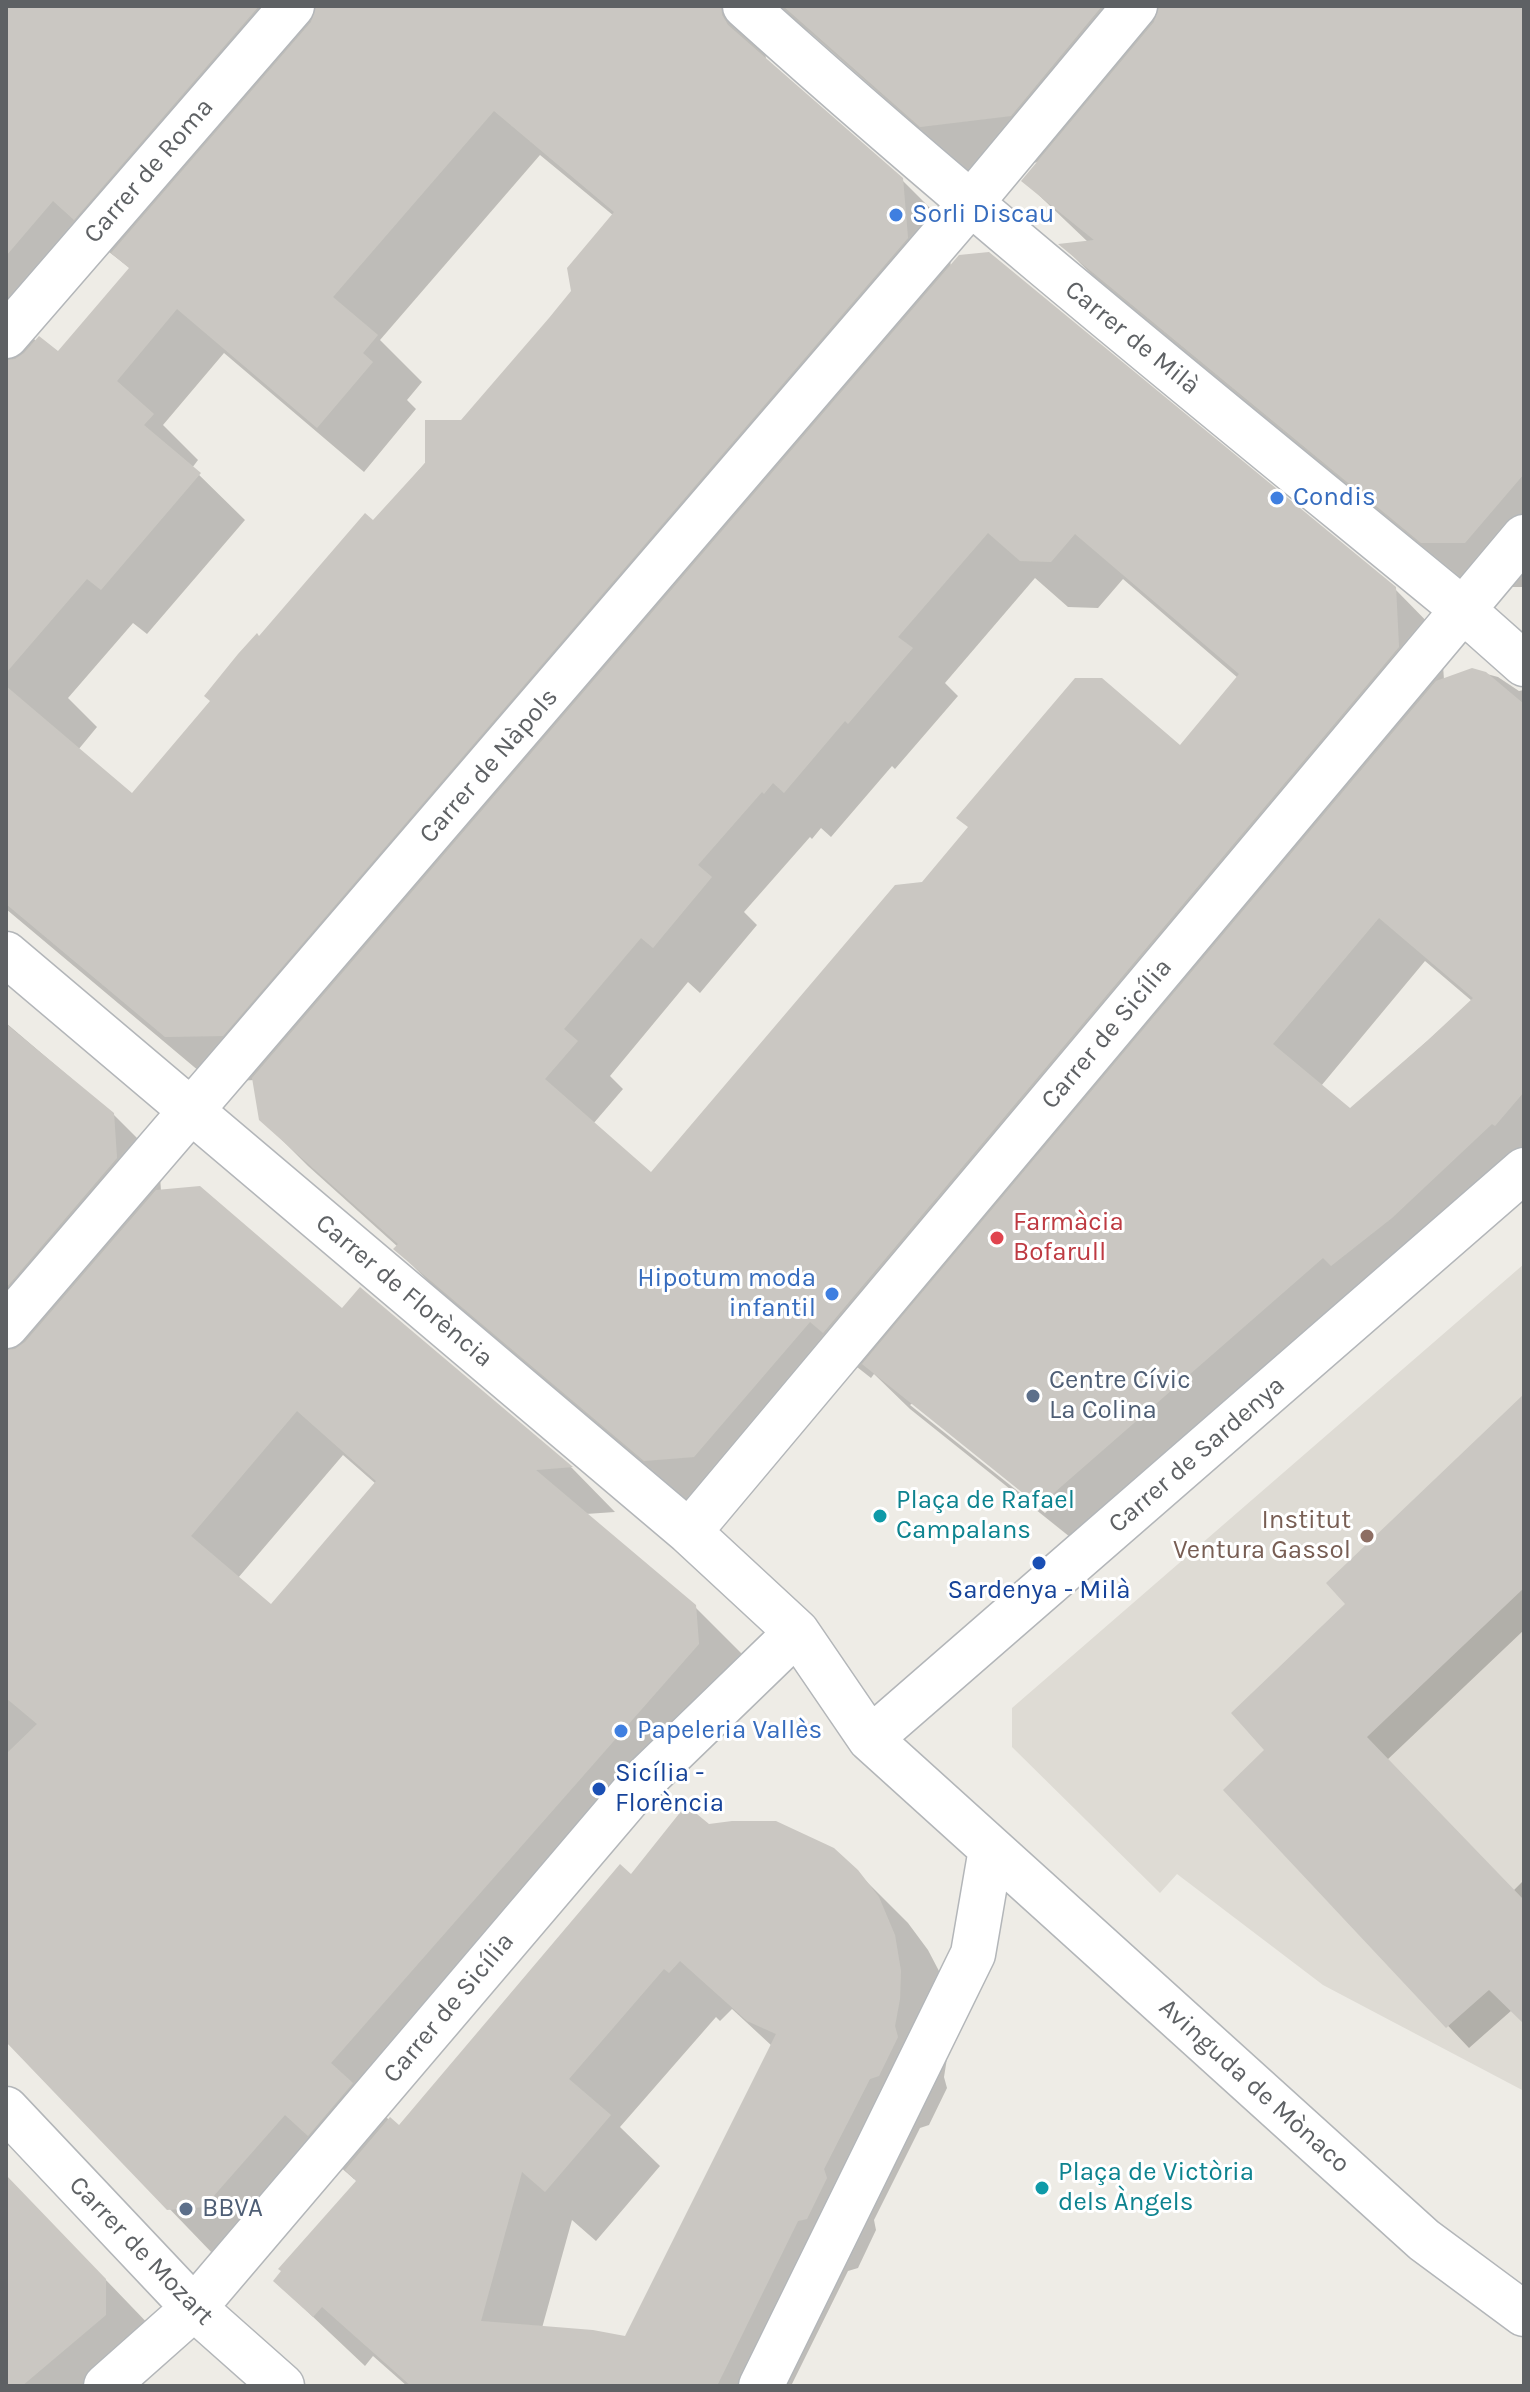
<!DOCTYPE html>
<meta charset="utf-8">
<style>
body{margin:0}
#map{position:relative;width:1530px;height:2392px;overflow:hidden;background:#eeece6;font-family:Karla,sans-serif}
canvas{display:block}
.frame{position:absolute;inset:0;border:8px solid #5e6164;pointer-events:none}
</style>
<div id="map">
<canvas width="1530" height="2392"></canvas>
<div class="frame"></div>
</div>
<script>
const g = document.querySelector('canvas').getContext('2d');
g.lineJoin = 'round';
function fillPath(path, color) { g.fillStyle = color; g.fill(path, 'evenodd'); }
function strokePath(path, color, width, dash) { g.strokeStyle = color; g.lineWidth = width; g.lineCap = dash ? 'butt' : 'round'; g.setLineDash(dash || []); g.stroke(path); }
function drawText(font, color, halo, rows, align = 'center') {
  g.font = font + ' Karla,sans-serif'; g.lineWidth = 6; g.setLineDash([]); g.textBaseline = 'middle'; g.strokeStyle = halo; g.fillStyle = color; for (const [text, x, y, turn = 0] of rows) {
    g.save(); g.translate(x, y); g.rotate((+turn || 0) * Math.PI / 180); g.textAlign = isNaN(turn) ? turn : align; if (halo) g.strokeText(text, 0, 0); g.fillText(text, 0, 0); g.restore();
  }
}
const education = new Path2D(`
 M1524,1264V2091L1323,1985L1177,1874L1160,1893L1012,1747V1708Z`);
const shadow = new Path2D(`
 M6,6H1524V587H1468L1106,289L1063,246L1089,243L1024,181L1040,162L967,171L809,32L796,26L765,48L766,60L901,179L947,225L951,268L1394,588L1441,636L1444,680L1472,670L1498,677L1519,691L1524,690V1181L1085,1549L910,1409L874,1374L871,1378L857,1367L741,1503L692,1507L442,1295L396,1249L398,1247L308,1166L261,1119L255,1080L212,1082L6,909ZM540,155L614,216L573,292L374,522L260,638L212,702L132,796L78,750L97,727L68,698L133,623L147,634L245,520L192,468L198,460L163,425L224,353L364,472L416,409L407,400L422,382L380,340ZM100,245L131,269L58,354L36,341L26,331ZM1035,578L1068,607L1098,608L1123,579L1238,678L1180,747L923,884L651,1175L593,1124L623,1089L610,1076L688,982L700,993L757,925L744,912L810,837L812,839L821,828L831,837L892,766L895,769L958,696L945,683ZM1425,961L1472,1001L1350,1110L1321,1086ZM913,1403L1048,1510L1045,1513L910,1405Z
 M6,1023L113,1114L159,1160L161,1191L342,1311L361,1290L572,1468L615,1512L586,1514L695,1607L741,1653L744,1689L375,2108L399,2128L631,1876L708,1826L857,1872L908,1923L928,1950L939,1971L948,2002L950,2040L944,2077L947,2088L929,2125L920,2128L874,2220L876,2230L858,2268L848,2271L791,2386H407L373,2356L365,2366L275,2281L359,2181L355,2178L354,2179L331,2159L214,2255L6,2039ZM343,1455L376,1484L271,1607L238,1578ZM732,2009L772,2046L626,2339L542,2328L572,2220L596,2241L660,2166L620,2127L716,2017L720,2021Z
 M1524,1399V1630L1387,1760L1513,1891L1524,1880V2022L1512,2010L1469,2048L1226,1790L1267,1750L1348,1604Z
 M6,2176L155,2331L130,2386H6Z`);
const building = new Path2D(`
 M6,6H259L74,220L53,201L6,256Z
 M316,6H721L722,15L728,25L903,178L908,238L223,1036L165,1037L6,904V686L132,793L210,701L204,696L238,654L257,633L259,636L365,513L373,520L425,463V420H461L549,318L571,291L567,268L614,212L494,111L333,297L378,335L363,353L373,362L317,428L177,309L117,381L154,414L144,425L201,473L101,590L87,579L6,673V360L15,359L24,353L39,336L58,351L129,268L111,253L311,22Z
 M783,6H1102L1011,116L920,127Z
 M1159,6H1524V474L1465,543H1421L1058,244L1094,240L1021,181L1154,22Z
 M989,252L1396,587L1399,647L823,1333L810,1322L694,1457L644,1461L393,1249L398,1244L259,1120L252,1078L959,255ZM988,533L1020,561L1051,562L1075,534L1239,674L1180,745L1102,678H1075L956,818L968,827L922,882L895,885L651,1172L545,1079L578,1041L564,1029L641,938L653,948L712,877L698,865L762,792L764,794L773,783L784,793L845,721L848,724L913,648L898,637Z
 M1472,668L1486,672L1524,704V1092L1495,1126L1492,1124L1392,1218L1331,1266L1323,1258L1039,1506L862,1364L1436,681ZM1379,918L1473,998L1427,1041L1350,1108L1273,1044Z
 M6,1024L114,1113L117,1158L6,1288Z
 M200,1186L342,1308L360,1287L573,1467L536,1470L696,1605L699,1644L331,2063L353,2083L308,2136L285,2115L204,2207L167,2210L6,2042V1754L37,1724L6,1698V1350L15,1349L25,1342L156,1190ZM297,1411L376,1481L271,1604L191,1536Z
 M1524,1394V1588L1367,1737L1524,1900V2024L1489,1990L1446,2028L1223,1790L1264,1750L1231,1713L1345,1604L1326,1583Z
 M686,1805L709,1824L732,1821H776L834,1848L858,1870L879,1897L895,1935L901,1971L900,1999L895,2026L898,2037L879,2076L870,2079L824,2169L827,2178L807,2219L798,2221L717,2386H411L322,2307L313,2317L273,2281L281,2271L278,2269L356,2181L345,2170L390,2117L399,2125L620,1864L631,1874ZM680,1961L747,2021L776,2034L625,2336L593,2330L481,2321L522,2172L545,2192L611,2115L569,2079L664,1969L669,1973Z
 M6,2175L106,2279V2315L22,2386H6Z`);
const minor = new Path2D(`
 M745,6C977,215 1221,411 1462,609L1524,664
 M6,336L292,6
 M6,954L689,1532L797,1632L870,1739L1424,2240L1524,2314
 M6,1326L970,204L1135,6
 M689,1532L1524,537
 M870,1739L1524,1170
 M6,2109L194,2308L282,2386
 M106,2386L194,2308L641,1783L797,1632
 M761,2386L973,1954L991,1849`);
const markers = [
 [896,215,8,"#3f7fe0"],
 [1277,498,8,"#3f7fe0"],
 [997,1238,8,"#e0444e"],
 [832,1294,8,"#3f7fe0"],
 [1033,1396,8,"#5c6f8a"],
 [880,1516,8,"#0f9aa8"],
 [1367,1536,8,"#8d6e63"],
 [1039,1563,8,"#1a4fb4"],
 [621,1731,8,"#3f7fe0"],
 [599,1789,8,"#1a4fb4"],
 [1042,2188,8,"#0f9aa8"],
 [186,2209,8,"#5c6f8a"]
];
const streetNames = [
 ["Carrer de Roma",149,171,-49],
 ["Carrer de Milà",1132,338,39],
 ["Carrer de Nàpols",489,766,-49],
 ["Carrer de Sicília",1107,1034,-50],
 ["Carrer de Florència",404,1291,40],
 ["Carrer de Sardenya",1197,1455,-41],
 ["Carrer de Sicília",449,2008,-50],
 ["Avinguda de Mònaco",1254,2086,42],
 ["Carrer de Mozart",141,2251,46]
];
const shopNames = [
 ["Sorli Discau",912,215],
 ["Condis",1293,498],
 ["Hipotum moda",816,1279,"right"],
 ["infantil",816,1309,"right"],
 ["Papeleria Vallès",637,1731]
];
const healthNames = [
 ["Farmàcia",1013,1223],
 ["Bofarull",1013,1253]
];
const serviceNames = [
 ["Centre Cívic",1049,1381],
 ["La Colina",1049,1411],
 ["BBVA",202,2209]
];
const cultureNames = [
 ["Plaça de Rafael",896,1501],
 ["Campalans",896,1531],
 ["Plaça de Victòria",1058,2173],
 ["dels Àngels",1058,2203]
];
const educationNames = [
 ["Institut",1351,1521],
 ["Ventura Gassol",1351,1551]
];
const transitNames = [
 ["Sardenya - Milà",1039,1591],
 ["Sicília -",615,1774,"left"],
 ["Florència",615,1804,"left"]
];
fillPath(education, '#dedbd4');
fillPath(shadow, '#0003');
fillPath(building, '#cac7c2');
strokePath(minor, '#b3b6b9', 47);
strokePath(minor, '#fff', 44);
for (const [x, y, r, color] of markers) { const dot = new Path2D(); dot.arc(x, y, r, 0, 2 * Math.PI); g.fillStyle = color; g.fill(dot); strokePath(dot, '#fff', 3); }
drawText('26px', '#5e6164', '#fff', streetNames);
drawText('26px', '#366cbe', '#fff', shopNames, 'left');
drawText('26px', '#be3a42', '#fff', healthNames, 'left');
drawText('26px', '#4e5e75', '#fff', serviceNames, 'left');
drawText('26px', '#0d838f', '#fff', cultureNames, 'left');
drawText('26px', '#785e54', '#fff', educationNames, 'right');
drawText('26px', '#164399', '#fff', transitNames);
</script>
